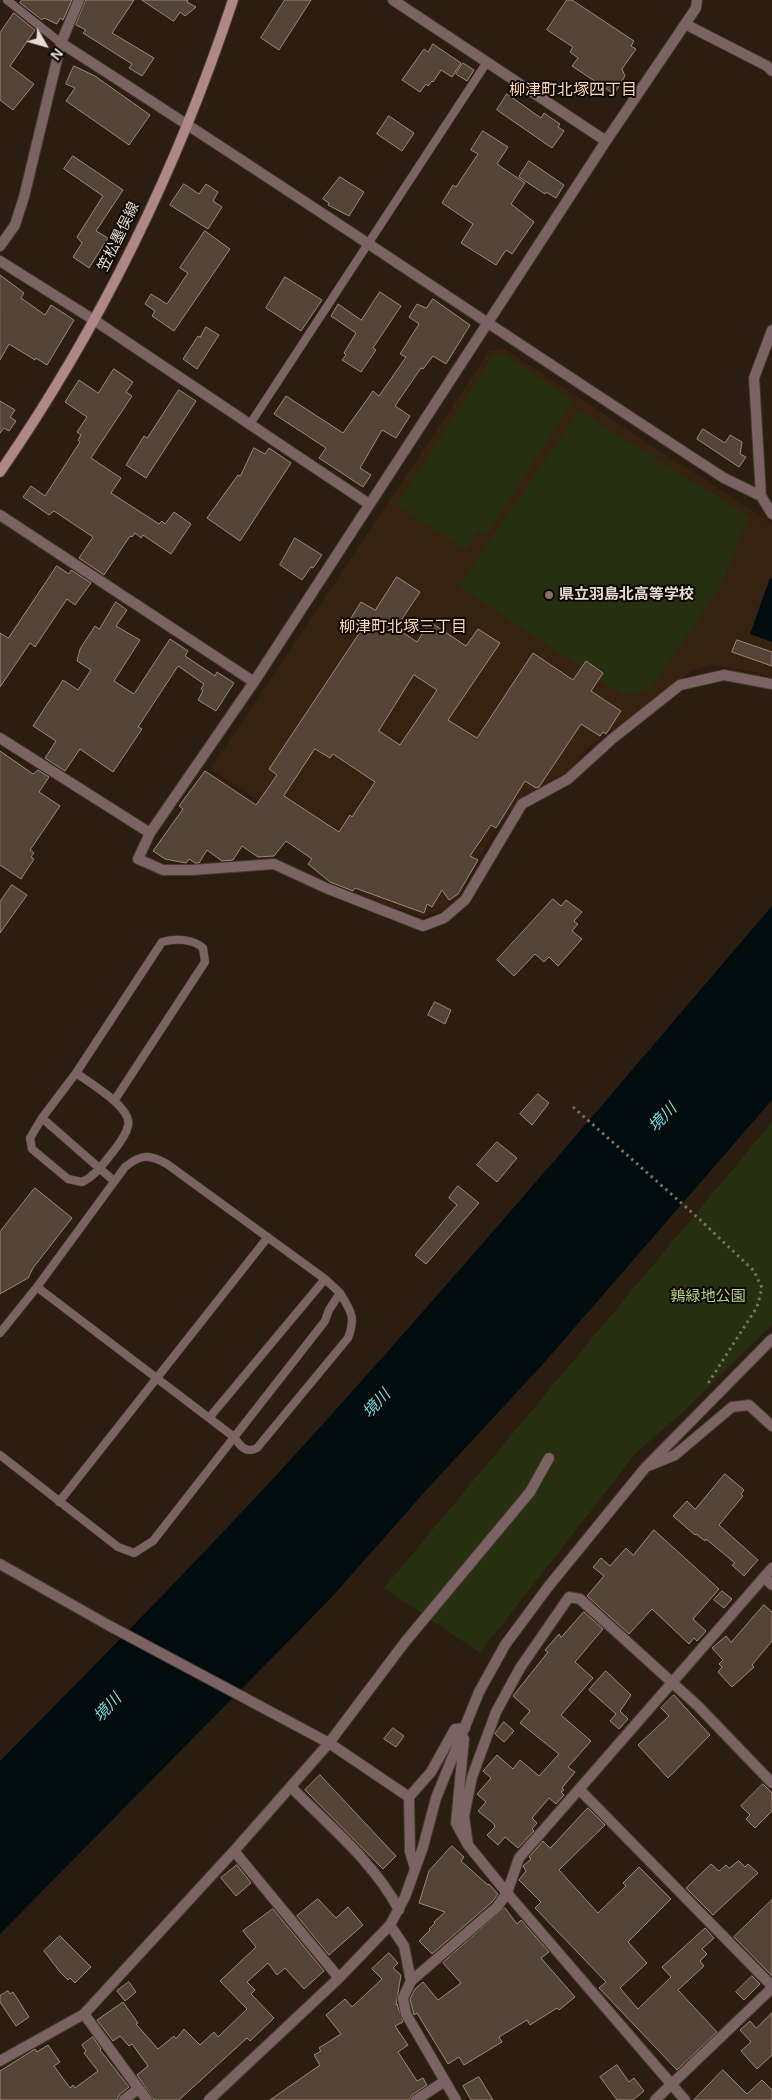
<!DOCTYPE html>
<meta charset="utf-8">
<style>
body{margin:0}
#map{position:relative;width:772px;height:2100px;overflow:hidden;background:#2b1d11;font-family:Helvetica,sans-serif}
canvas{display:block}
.north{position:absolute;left:20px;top:20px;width:50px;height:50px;-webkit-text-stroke:4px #0f0905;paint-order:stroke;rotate:128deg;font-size:14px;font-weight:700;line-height:20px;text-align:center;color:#e6dcd4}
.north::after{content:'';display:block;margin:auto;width:18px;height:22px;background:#e6dcd4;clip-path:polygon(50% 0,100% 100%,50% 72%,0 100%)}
</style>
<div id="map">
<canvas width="772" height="2100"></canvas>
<div class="north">N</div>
</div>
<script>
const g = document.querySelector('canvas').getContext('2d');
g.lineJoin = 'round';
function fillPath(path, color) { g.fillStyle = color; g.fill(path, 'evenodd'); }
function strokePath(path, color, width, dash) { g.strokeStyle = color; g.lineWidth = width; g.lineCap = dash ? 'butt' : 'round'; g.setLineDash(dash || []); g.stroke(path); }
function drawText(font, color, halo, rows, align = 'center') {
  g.font = font + ' Helvetica,"Noto Sans JP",sans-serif'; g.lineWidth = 4; g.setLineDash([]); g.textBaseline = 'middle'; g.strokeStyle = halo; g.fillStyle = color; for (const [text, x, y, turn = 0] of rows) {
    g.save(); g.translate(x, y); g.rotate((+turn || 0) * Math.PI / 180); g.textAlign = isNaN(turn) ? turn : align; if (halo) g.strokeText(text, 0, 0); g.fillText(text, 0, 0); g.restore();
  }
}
const built = new Path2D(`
 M503,348L772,524V678L756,672L711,665L692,671L585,750L563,779L521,801L492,834L460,895L445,907L425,917L357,896L372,873L210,769L489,351Z`);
const green = new Path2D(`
 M502,353L574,400L486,536L478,532L466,550L396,505L493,356Z
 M579,410L749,517L721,586L651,689L624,696L459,586Z
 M772,1122V1325L684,1411L636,1453L480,1653L384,1588Z`);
const water = new Path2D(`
 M770,578L772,579V642L750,634Z
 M772,906V1100L543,1364L429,1487L330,1599L0,1934V1761C113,1647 225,1533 332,1414C482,1247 627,1076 772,906Z`);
const building = new Path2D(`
 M22,0H72L63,20L60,18L57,24L44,18L42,20L20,3Z
 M86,0H134L112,33L154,58L142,76L129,68L132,64L83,33L86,30L76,25Z
 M142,0H188L187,2L196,7L185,16L180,12L174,21Z
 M285,0H311L279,50L261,38Z
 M567,0H572L634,41L631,46L636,49L622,69L625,76L614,94L572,66L578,58L570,52L573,47L547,30Z
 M14,13L35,30L10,66L34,84L13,110L0,100V33Z
 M433,44L461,63L452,77L441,70L433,82L432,81L428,86L426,84L420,92L402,80L424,49L428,52Z
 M463,63L474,70L467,81L456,74Z
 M74,66L95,76L150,115L129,145L66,101L75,88L66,84Z
 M507,94L541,118L544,113L560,124L558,127L564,131L552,148L497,110Z
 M389,116L414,133L402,151L377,134Z
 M483,131L508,147L497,164L525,183L511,204L534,222L512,254L506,250L496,265L461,243L473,224L442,203L453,185L456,187L478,154L471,150Z
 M73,156L123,190L96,231L108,238L89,268L73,257L82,243L77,237L103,196L64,169Z
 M529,161L564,185L556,198L546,192L545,194L519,177Z
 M340,177L364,192L349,216L328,205L329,203L323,199Z
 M184,184L199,194L206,184L218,192L213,201L222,207L208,229L170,205Z
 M205,231L230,249L174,331L152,316L155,311L145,304L151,294L167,304L188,273L180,268Z
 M0,275L24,293L21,298L45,315L51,305L74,320L47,365L36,358L35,360L9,344L0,360Z
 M285,277L322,300L301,331L266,308Z
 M380,292L401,306L373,348L376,350L361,372L342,360L346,355L344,353L356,333L331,316L338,304L361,320Z
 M433,299L470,325L446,364L433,356L423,369L421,368L395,406L410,416L396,438L382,430L360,468L371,475L363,487L319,458L326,448L274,414L286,396L343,433L373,391L379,396L406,357L400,354L419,324L409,317L417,304L426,308Z
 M206,327L219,335L197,369L183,359L198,336L200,337Z
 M114,369L133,382L126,392L132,396L91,458L121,478L111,493L159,524L162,521L165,524L174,512L191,524L171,554L143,535L141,538L135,533L132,537L130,536L104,575L79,558L93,537L54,511L49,515L23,497L31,486L45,496L80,442L78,440L81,435L77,432L87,417L65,402L79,380L98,393Z
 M179,390L196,401L146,478L126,465L144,436L147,438Z
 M0,401L15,410L10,417L16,421L9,431L4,428L0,433Z
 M703,429L725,443L730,435L742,442L740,454L746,457L739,467L697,439Z
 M254,448L265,454L269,448L291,463L240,541L207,518L238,475L240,476Z
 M295,538L322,555L313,568L311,567L302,580L280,565Z
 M57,566L69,574L71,570L91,583L75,605L67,599L35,647L30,643L0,687V633L8,638Z
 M397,577L420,592L396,628L417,642L430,622L466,646L478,629L500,643L448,720L477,738L533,653L573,680L586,661L603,673L591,691L621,711L606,734L603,732L600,736L581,724L539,787L536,788L525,781L496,828L491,825L470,856L478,860L458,894L449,900L442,890L432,907L427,904L424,913L355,888L353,891L330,882L308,864L312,859L286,841L274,856L258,857L242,846L233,860L222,861L207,850L199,863H195L189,859L186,863L165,859L153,851L183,809L179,806L205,771L256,805L277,775L269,769L364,626L351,618L361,602L375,610ZM414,675L437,690L400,745L379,731ZM315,749L330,758L333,754L375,782L352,817L350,815L339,832L284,796Z
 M116,602L127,610L116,626L140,640L114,681L134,694L170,639L188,651L185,656L215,676L217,672L234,683L216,711L198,700L203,691L201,689L204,684L178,666L138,727L142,729L113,772L80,749L65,771L45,758L56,741L33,726L63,680L78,690L91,670L77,661L80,649L95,626L99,629Z
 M737,640L772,652V666L732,652Z
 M0,751L33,774L38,770L49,777L39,792L60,806L30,850L34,853L31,857L34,859L21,879L0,865Z
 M12,885L27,895L0,933V902Z
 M553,899L561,906L566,900L582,912L574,921L578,924L572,931L582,939L558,966L549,957L544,962L535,954L514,976L497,960Z
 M435,1002L451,1010L445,1024L428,1015Z
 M538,1094L549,1103L532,1125L520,1114Z
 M497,1142L517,1158L497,1182L477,1165Z
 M458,1186L479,1203L426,1264L415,1255L457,1205L449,1198Z
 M35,1188L72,1218L33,1268L28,1278L0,1294V1232Z
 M725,1474L744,1490L741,1494L743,1496L719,1525L758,1560L744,1576L732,1565L735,1563L706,1539L705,1541L696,1534L695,1535L673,1516L687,1501L695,1509Z
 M654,1530L719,1589L693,1619L706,1631L697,1641L694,1638L689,1644L652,1609L629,1634L587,1596L604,1576L593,1567L601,1558L610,1566L626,1548L633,1555Z
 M722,1591L732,1599L724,1608L714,1600Z
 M764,1605L772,1612V1641L752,1665L754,1667L732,1687L718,1672L722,1667L719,1664L723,1660L712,1648L726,1636L731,1642Z
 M584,1612L603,1629L575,1662L593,1678L561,1715L591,1741L568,1767L575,1772L562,1788L564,1790L561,1792L564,1795L556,1804L549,1798L532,1818L537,1823L532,1829L534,1831L518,1848L505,1837L498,1845L487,1835L495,1827L494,1824L478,1811L486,1802L477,1794L491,1778L483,1771L497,1755L513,1769L520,1760L539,1776L559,1754L520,1723L530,1711L513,1696L548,1652L545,1650L559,1634L561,1637Z
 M606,1671L631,1695L620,1711L628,1719L619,1729L610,1721L616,1714L589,1690Z
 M674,1695L710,1735L668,1778L638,1745L669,1716L661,1708Z
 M504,1722L514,1731L504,1742L495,1734Z
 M393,1728L404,1736L396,1747L384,1739Z
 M320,1775L396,1856L383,1869L305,1790Z
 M763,1784L772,1793V1811L755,1828L746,1819L750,1815L741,1806Z
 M588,1808L605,1825L559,1870L598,1913L626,1886L623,1883L639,1867L671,1899L628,1942L647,1963L620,1988L638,2009L671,1977L662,1967L705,1928L714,1938L702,1949L707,1954L700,1961L704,1966L678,1990L717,2032L677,2070L599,1988L606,1982L535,1908L541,1902L519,1880L526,1871L523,1866L531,1859L529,1857L543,1841L550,1848Z
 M452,1846L464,1857L461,1861L488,1885L489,1884L498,1894L492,1902L432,1954L419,1941L430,1930L429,1929L435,1923L434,1922L445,1912L419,1903L429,1871Z
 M739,1861L745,1867L748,1864L758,1873L713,1915L686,1888L711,1864L719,1871L726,1865L729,1868Z
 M237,1865L251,1883L236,1896L221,1878Z
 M318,1899L336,1918L348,1907L363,1925L329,1955L297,1916Z
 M772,1900V1976L734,1937Z
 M505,1908L517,1924L521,1920L549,1952L541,1958L575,1997L559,2010L557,2008L530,2025L527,2020L499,2037L502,2042L464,2065L459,2057L448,2064L417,2013L414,2015L410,1999L415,1989L423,1982L438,2000L461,1983L443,1963Z
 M273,1909L324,1971L304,1989L285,1968L277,1975L268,1963L247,1982L255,1990L251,1994L274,2018L250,2041L247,2038L179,2100H154L137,2075L148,2066L132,2044L129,2046L120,2036L113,2041L97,2020L123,2002L138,2023L136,2024L158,2049L174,2036L176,2039L184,2029L200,2045L214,2032L218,2037L247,2009L220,1981L256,1947L243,1931Z
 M60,1936L91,1967L75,1983L70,1978L68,1980L60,1972L44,1951Z
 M389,1953L398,1963L393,1968L401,1975L396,2005L397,2004L403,2022L395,2026L408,2045L398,2052L417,2081L423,2078L427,2085L412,2095L409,2100H270L320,2065L314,2055L321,2051L319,2048L341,2034L326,2015L345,1999L352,2007L382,1979L372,1969Z
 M752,1976L760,1984L744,2000L736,1992Z
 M129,1982L136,1992L125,2001L117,1991Z
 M8,1991L10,1994L13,1992L29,2017L16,2026L0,2002V1996Z
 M772,2013V2055L757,2069L741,2051L751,2042L740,2030L750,2021L756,2028Z
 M93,2037L101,2049L100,2050L129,2087L119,2095L117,2100H0V2071L35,2049L37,2052L48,2045L60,2062L54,2066L70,2088L73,2085L75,2088L98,2071L84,2053L86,2051L82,2045Z
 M617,2065L629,2082L634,2078L644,2091L633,2100H617L600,2077Z
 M723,2070L747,2094L762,2080L772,2090V2100H694Z
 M479,2077L493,2100H471L463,2086Z`);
const path = new Path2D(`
 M573,1107L696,1216L754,1271L762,1288L757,1307L707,1385`);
const service = new Path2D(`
 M7,0L61,43
 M250,424L487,62
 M114,1101L205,962L203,948C193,939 176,938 162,942L76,1073L42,1118L114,1181
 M42,1118L30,1138L32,1149L68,1179L82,1182C95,1176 103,1164 112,1153C118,1145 126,1136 128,1126C133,1108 90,1083 76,1073
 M37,1287L234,1437C240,1446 246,1454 257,1448L348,1338C356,1317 351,1311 340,1293
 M0,1333L37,1287L125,1167C141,1154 149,1154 167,1164L325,1279L340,1293L329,1310L325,1321L153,1541L134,1553L118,1547L0,1455
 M209,1418L325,1279
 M59,1502L268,1237`);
const minor = new Path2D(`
 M393,0L606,141
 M697,0L696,8L606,141L254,682L150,833L138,859L163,870H192L274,864L326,888L423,926L444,918L465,900L522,804L568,779L612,739L680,685L724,675L772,684
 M685,24L767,66L772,71
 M61,43C283,185 502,334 724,478L761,496L754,378L772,330
 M0,246L15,225L24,197L61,43L79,0
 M0,261L94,320L369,504
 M761,496L772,514
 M0,515L254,682
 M0,738L150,833
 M648,1466L675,1455L732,1407L749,1405L772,1426
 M764,1577L772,1585
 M464,1739L456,1823L468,1845L507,1893
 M291,1787C328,1825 374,1862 399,1910
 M579,1789L772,1986
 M468,1845L464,1816L472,1777L496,1712L520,1668L569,1597L580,1599L698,1706L772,1783
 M234,1851L339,1978
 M415,1868L410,1852L409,1797L431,1772L455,1729L465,1728
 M390,1925L404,1946L411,1981
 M84,2014L147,2100
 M0,2061L84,2014L234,1851L329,1743L405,1642L530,1492L549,1458
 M124,2100L138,2089
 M209,2100L339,1978L390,1925L405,1897L423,1847L436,1798L479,1692L505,1645L548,1587L645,1468L772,1339
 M416,2100L445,2081
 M456,2100L406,2014L403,1998L411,1981L497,1907L507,1893L519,1858L772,1568
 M655,2100L772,1988`);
const tertiary = new Path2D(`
 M0,1564L108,1625L329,1743L409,1797
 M507,1893L685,2100`);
const secondary = new Path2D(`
 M0,472C100,327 178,167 233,0`);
const markers = [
 [549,595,5,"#8d6e63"]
];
const streetNames = [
 ["笠松墨俣線",119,237,-64]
];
const poiNames = [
 ["県立羽島北高等学校",559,595]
];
const parkNames = [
 ["鶉緑地公園",708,1297]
];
const neighbourhoodNames = [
 ["柳津町北塚四丁目",573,91],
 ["柳津町北塚三丁目",403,628]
];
const waterNames = [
 ["境川",663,1118,-46],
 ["境川",377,1404,-48],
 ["境川",108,1708,-48]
];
fillPath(built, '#362211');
fillPath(green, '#262f0f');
fillPath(water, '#000c0e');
fillPath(building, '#544437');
strokePath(building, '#9b897a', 1);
strokePath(service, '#45382c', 9);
strokePath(minor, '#45382c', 12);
strokePath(tertiary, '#45382c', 12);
strokePath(secondary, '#45382c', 12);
strokePath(path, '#7b6e64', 3, [2.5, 4]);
strokePath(service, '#7b6263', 8);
strokePath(minor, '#7b6263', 10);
strokePath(tertiary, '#7b6263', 10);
strokePath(secondary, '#af8789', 10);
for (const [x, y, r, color] of markers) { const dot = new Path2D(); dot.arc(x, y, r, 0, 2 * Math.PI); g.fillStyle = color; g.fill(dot); strokePath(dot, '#0f0905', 2); }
drawText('15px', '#e6dcd4', '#0f0905', streetNames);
drawText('bold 15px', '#e6dcd4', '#0f0905', poiNames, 'left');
drawText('15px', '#b8cf84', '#0f0905', parkNames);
drawText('16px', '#fed6b8', '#0f0905', neighbourhoodNames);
drawText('italic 16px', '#6cdae3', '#0f0905', waterNames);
</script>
